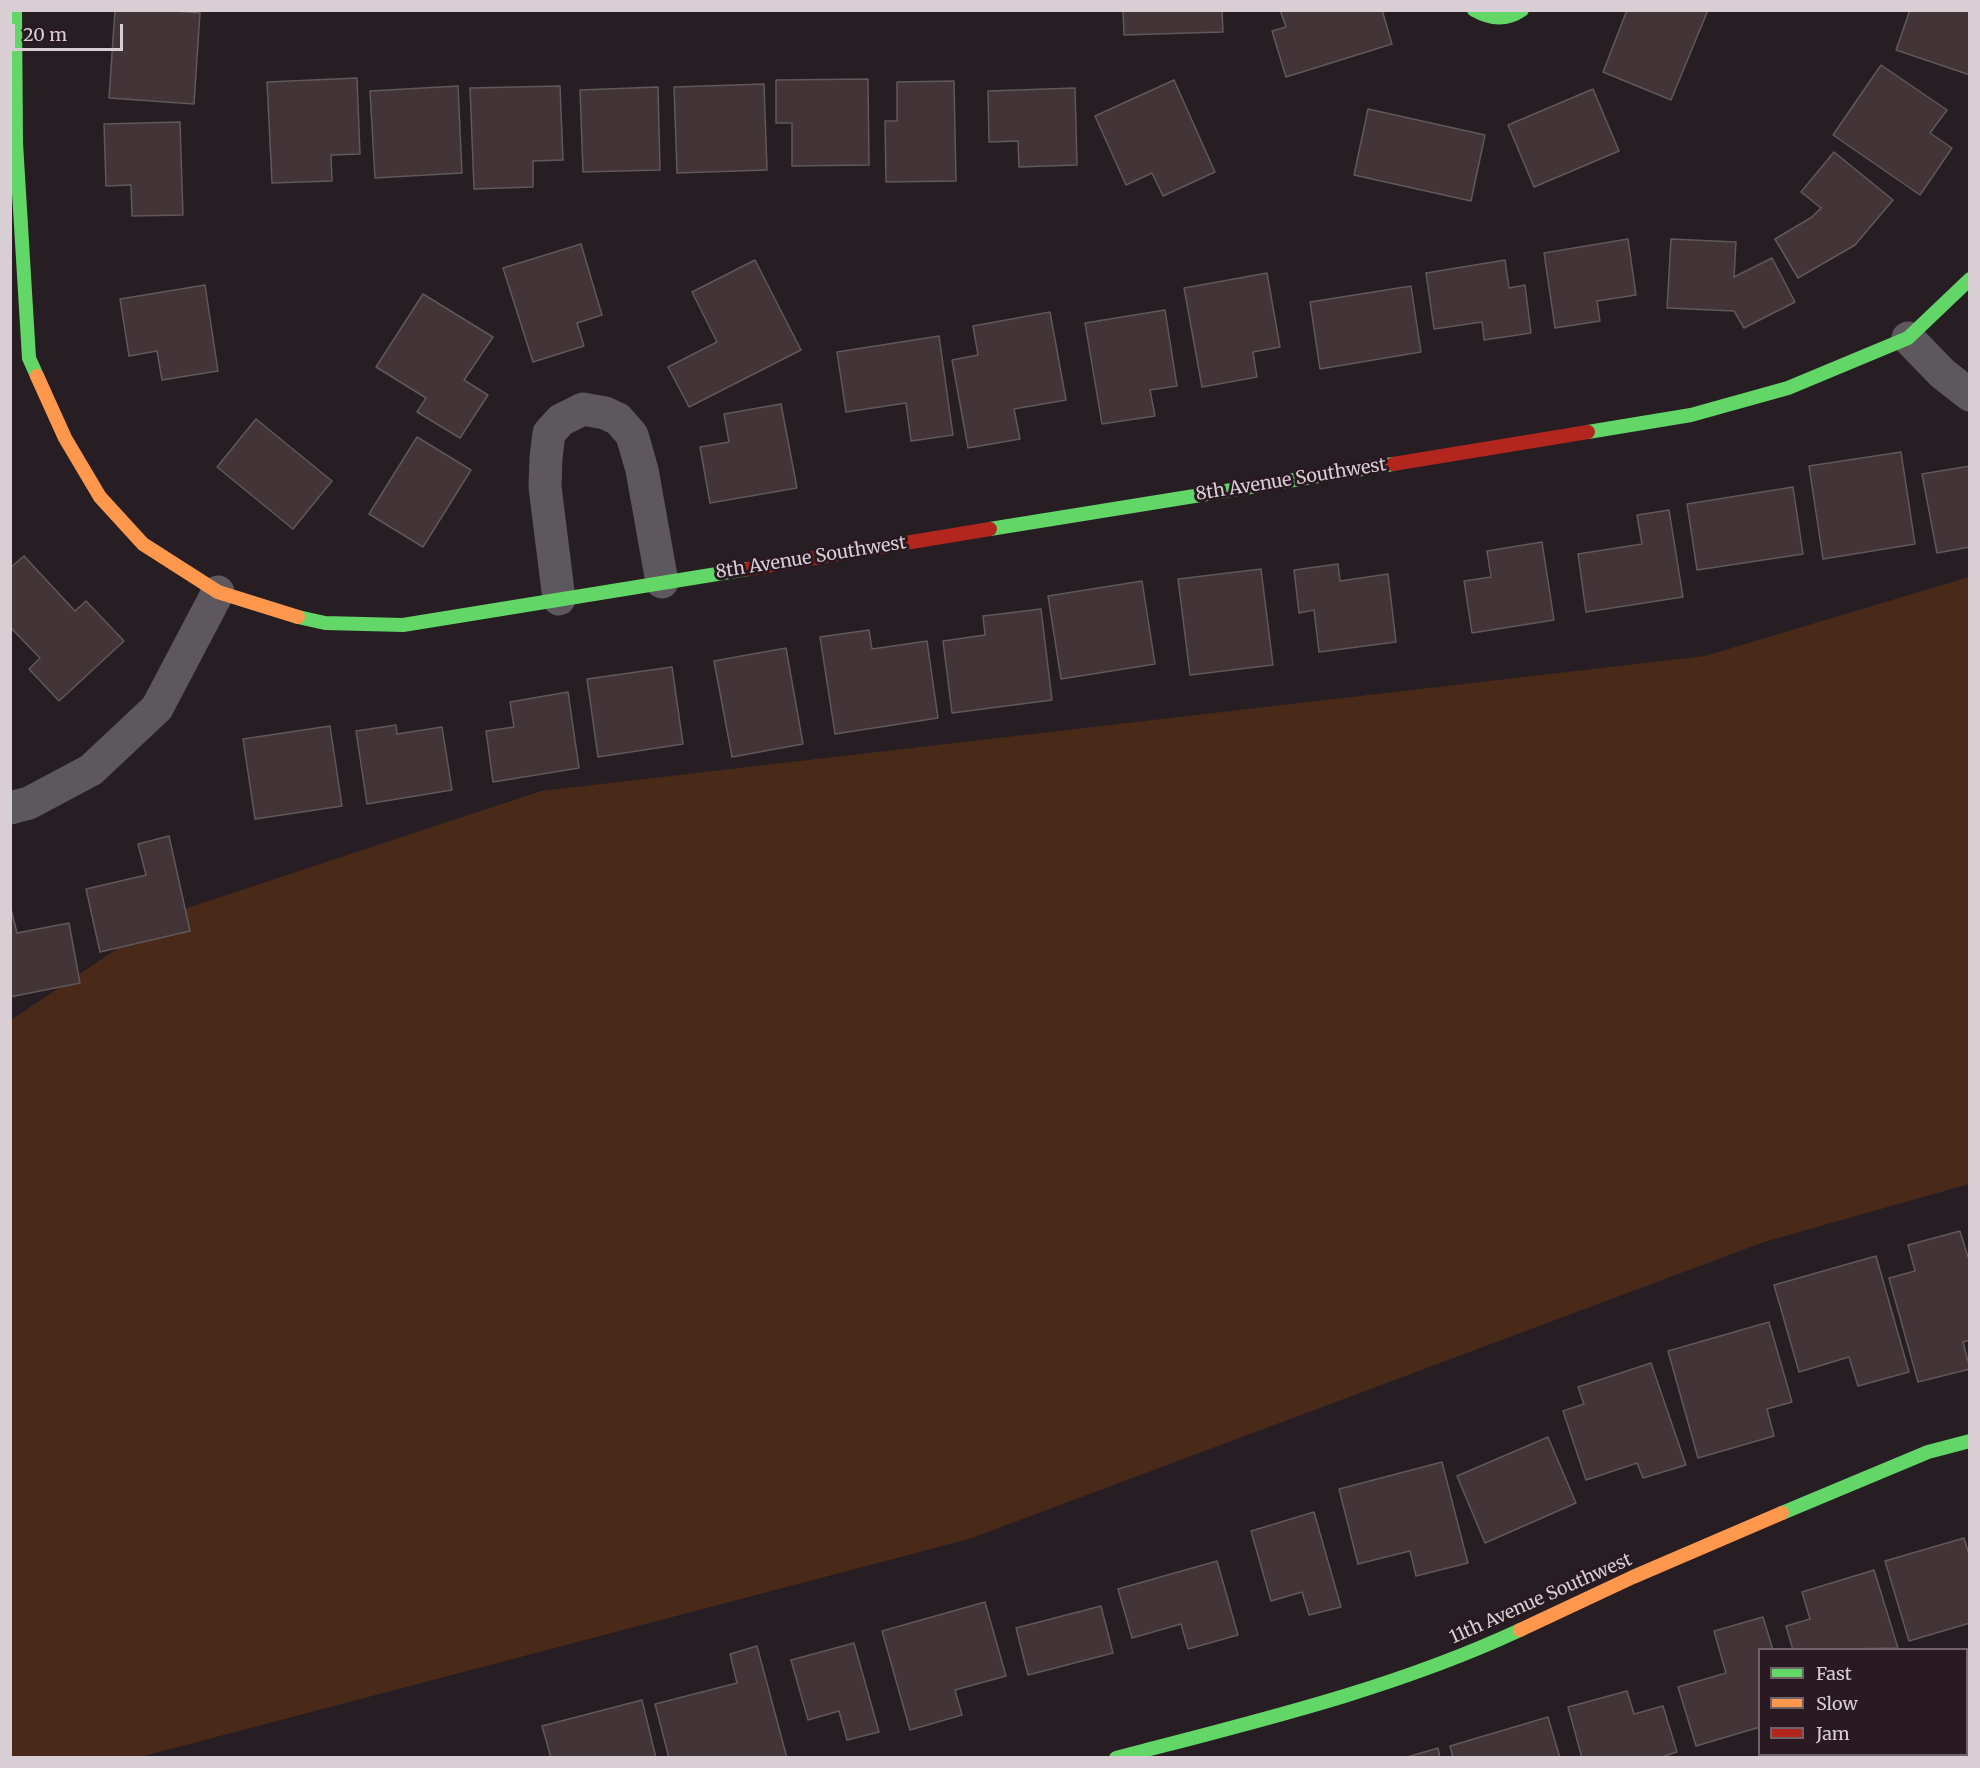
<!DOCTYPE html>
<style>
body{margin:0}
#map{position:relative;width:1980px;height:1768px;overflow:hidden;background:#261e22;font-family:Merriweather,serif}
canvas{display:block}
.frame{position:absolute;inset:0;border:12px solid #d9ced3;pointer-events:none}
.legend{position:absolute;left:1758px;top:1648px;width:210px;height:108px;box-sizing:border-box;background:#291a22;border:2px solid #6f6269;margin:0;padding:8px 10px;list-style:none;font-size:18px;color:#d9ced3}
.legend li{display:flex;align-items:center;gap:12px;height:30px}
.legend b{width:30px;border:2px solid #6f6269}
.scale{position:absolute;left:12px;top:24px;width:111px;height:27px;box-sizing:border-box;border:3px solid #d9ced3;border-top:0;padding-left:8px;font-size:18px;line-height:21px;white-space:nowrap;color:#d9ced3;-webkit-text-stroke:4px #291a22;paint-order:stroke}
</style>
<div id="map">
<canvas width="1980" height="1768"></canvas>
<div class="frame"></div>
<ul class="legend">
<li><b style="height:8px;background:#63d668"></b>Fast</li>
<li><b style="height:8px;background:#ff974d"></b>Slow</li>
<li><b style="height:8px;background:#b3261e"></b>Jam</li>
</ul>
<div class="scale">20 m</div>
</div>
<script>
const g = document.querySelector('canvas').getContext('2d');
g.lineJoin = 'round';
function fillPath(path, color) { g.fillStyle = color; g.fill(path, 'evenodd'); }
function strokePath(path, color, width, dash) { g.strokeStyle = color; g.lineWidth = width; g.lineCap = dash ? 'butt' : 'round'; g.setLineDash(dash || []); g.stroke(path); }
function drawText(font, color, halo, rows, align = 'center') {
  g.font = font + ' Merriweather,serif'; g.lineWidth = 6; g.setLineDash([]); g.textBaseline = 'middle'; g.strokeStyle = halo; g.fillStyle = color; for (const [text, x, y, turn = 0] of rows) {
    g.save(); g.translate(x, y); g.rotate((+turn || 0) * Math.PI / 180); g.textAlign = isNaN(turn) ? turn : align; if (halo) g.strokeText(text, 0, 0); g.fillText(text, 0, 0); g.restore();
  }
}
const green = new Path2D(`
 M1969,577V1184L1764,1242L969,1539L140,1757L11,1758V1020L169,914L541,791L1705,656Z`);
const building = new Path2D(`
 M115,10H163L200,13L194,104L109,98Z
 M1123,10H1222L1223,32L1124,35Z
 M1280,10H1382L1392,44L1286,77L1272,31L1286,27Z
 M1627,10H1708L1671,100L1603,72Z
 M1910,10H1970V75L1896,50Z
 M1881,65L1947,110L1930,133L1952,148L1920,195L1833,135Z
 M357,78L360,154L331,155L332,181L272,183L267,82Z
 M868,79L869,165L792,166V123H776V80Z
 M1174,80L1215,172L1163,196L1152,173L1126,185L1095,116Z
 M954,81L956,181L886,182L885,121H897V82Z
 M764,84L767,170L677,173L674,87Z
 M458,86L462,173L375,178L370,91Z
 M560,86L563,160L533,161V187L474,189L470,88Z
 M658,87L660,170L583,172L580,90Z
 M1075,88L1077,165L1019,167L1018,141L989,142L988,91Z
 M1593,89L1619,151L1534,187L1508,125Z
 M1368,109L1485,135L1471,201L1354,175Z
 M180,122L183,215L132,216L131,185L106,186L104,124Z
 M1834,152L1893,200L1855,245L1798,278L1775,239L1812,217L1821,208L1801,192Z
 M1628,239L1636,295L1597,301L1600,321L1555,328L1544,253Z
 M1671,239L1736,242L1734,277L1772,258L1795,302L1744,328L1734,311L1667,308Z
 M581,244L602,315L577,323L584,346L533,362L503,268Z
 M755,260L801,350L689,407L668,367L717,342L692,292Z
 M1505,260L1509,288L1525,285L1531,333L1484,340L1482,322L1434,329L1426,273Z
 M1267,273L1280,347L1253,352L1257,377L1202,387L1184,288Z
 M205,285L218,371L162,380L157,351L129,356L120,299Z
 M1411,286L1421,352L1320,369L1310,302Z
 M423,294L493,337L464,380L488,395L460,438L417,412L426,398L376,367Z
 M1165,310L1177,386L1150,390L1155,416L1102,424L1085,323Z
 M1050,312L1066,400L1014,409L1020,439L968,448L952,360L978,355L973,326Z
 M939,336L953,435L911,441L906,403L846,412L837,352Z
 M781,404L797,488L710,503L700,447L729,442L724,414Z
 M256,419L332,481L293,529L217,467Z
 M417,437L471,470L423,547L369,514Z
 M1901,452L1915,544L1823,559L1809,466Z
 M1970,466V547L1937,553L1922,474Z
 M1793,487L1803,554L1697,570L1687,504Z
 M1669,510L1683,597L1586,612L1578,554L1642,544L1637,515Z
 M1542,542L1554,620L1472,633L1464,581L1491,577L1487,551Z
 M24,556L75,611L86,601L124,641L59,701L29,669L40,658L10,627V568Z
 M1338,564L1340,581L1388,574L1396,642L1319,652L1314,610L1299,613L1294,570Z
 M1261,569L1273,665L1190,675L1178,579Z
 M1142,581L1155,664L1061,679L1048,596Z
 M1041,609L1052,700L952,713L943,641L985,635L983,616Z
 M869,630L872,649L927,641L938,718L835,734L820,637Z
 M786,648L803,744L732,757L714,661Z
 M672,667L683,744L598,757L587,679Z
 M568,692L579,768L493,782L486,731L514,727L510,702Z
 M396,725L397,734L442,727L452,790L367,804L356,731Z
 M330,726L342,806L255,819L243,739Z
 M169,836L190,931L100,952L86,889L146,875L138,844Z
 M10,905L17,933L69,923L80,983L10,997Z
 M1960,1231L1968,1257L1970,1256V1340L1963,1342L1970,1369L1918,1382L1889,1278L1915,1271L1908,1245Z
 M1876,1256L1909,1372L1858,1386L1849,1357L1799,1372L1774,1285Z
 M1769,1322L1792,1402L1767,1409L1774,1436L1698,1458L1668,1351Z
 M1651,1363L1686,1465L1643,1478L1637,1463L1586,1480L1563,1411L1584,1404L1578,1387Z
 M1548,1437L1576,1503L1485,1543L1457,1476Z
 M1442,1462L1468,1563L1416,1576L1410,1551L1358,1564L1339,1489Z
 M1314,1512L1341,1607L1309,1615L1302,1592L1271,1601L1251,1531Z
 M1964,1538L1970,1558V1623L1909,1641L1885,1561Z
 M1217,1561L1238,1635L1188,1649L1181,1624L1132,1638L1118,1589Z
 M1874,1570L1898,1648L1793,1650L1786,1626L1810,1619L1802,1592Z
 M985,1602L1006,1676L955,1690L962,1715L910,1730L882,1631Z
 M1101,1606L1113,1653L1028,1675L1016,1628Z
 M1763,1617L1773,1650H1760V1727L1696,1746L1678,1687L1726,1673L1714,1631Z
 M854,1643L879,1732L847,1740L839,1711L808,1720L791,1660Z
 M757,1646L787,1758H669L655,1704L737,1683L730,1654Z
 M1627,1691L1634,1714L1663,1706L1677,1752L1659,1758H1582L1568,1707Z
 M642,1700L656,1758H551L542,1726Z
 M1548,1717L1560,1758H1453L1450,1746Z
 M1438,1748L1440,1758H1404Z`);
const street = new Path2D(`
 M1908,338L1943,374L1970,395
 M559,599L545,487L546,458L549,433L561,420L583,409L605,413L618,419L632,435L642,470L662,582
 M10,808L29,803L91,770L157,708L218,592`);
const fast = new Path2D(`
 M15,10L16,143L29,358L37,376
 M1474,10C1490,19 1506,21 1522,10
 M1588,432L1691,415L1788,388L1908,338L1970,279
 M990,529L1393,464
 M298,617L325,623L403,625L748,569
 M1782,1513L1928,1452L1970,1441
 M1116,1758C1253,1722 1391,1690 1520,1630`);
const slow = new Path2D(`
 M37,376L65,438L100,497L143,544L218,592L298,617
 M1520,1630L1633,1577L1782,1513`);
const jam = new Path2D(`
 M1393,464L1588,432
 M748,569L990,529`);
const streetNames = [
 ["8th Avenue Southwest",1291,480,-9],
 ["8th Avenue Southwest",811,558,-9],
 ["11th Avenue Southwest",1541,1599,-24]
];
fillPath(green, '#492a18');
fillPath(building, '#433537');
strokePath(building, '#60585a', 1.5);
strokePath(street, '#5d585e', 33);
strokePath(fast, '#63d668', 14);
strokePath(slow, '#ff974d', 14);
strokePath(jam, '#b3261e', 14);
drawText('18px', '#d9ced3', '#291a22', streetNames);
</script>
